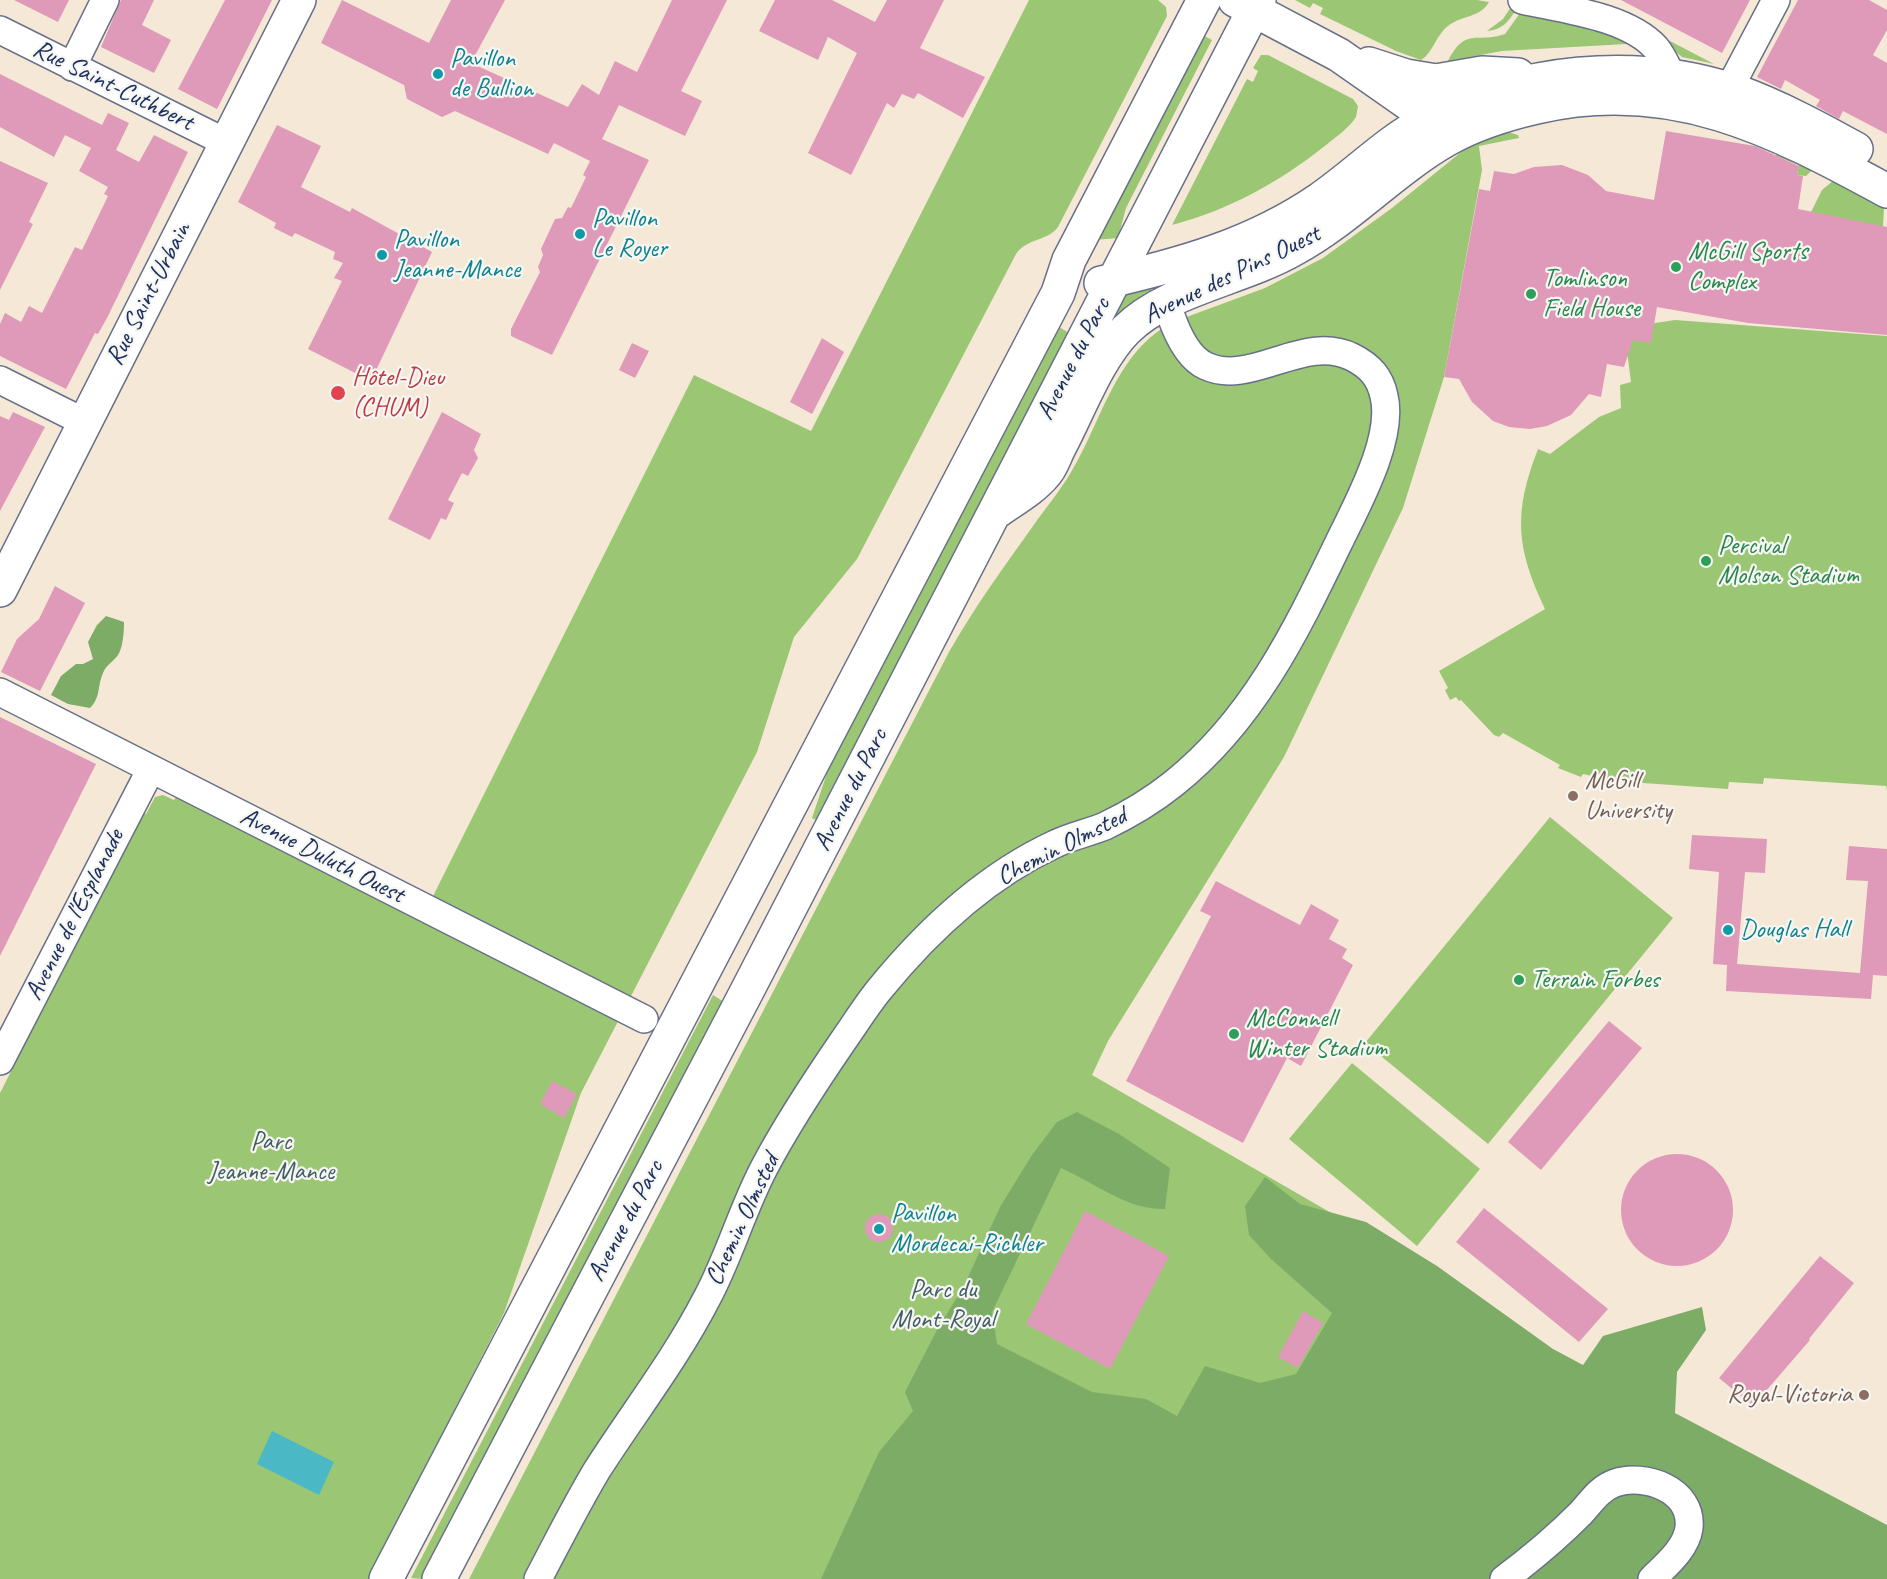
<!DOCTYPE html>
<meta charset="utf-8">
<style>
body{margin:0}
canvas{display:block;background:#f5e8d7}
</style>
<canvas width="1887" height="1579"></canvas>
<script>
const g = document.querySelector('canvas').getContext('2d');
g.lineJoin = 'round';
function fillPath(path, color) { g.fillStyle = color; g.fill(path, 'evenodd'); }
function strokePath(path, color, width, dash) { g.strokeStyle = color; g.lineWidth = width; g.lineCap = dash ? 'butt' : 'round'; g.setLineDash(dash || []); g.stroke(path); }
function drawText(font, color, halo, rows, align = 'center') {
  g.font = font + ' Caveat,sans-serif'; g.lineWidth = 4.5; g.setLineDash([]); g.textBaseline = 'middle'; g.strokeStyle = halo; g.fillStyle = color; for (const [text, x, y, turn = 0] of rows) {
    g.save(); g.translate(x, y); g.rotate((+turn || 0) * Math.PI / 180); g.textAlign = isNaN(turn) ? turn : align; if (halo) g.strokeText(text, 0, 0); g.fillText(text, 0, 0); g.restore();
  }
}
const green = new Path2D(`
 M1029,0H1158L1166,7L1167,16L1058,227C1048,241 1027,238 1016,254L857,559L794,637L757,752L581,1093L504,1313L368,1579H0V1093L143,812L146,814L155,797L163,795L174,800L177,796L421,920L694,375L811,431Z
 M1295,0H1477L1489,2C1480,18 1462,15 1448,26C1436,35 1433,53 1421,60L1396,51L1320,14L1323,8L1313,3L1310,8Z
 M1511,7L1516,10C1508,22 1502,30 1487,31L1503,19Z
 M1523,9L1631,40L1626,44L1502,51L1448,61C1466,26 1476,44 1505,34Z
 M1649,30L1714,64L1682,57Z
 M1201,34L1212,40L1126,208L1118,238L1094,240Z
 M1261,55H1268L1353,99L1358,106L1356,117C1349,128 1336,137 1326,145C1280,182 1229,210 1172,225L1247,79L1253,82L1258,71L1253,68Z
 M1505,131L1518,135L1519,138L1479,146L1482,170L1444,377L1403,508L1284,757L1108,1041L1092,1075L1451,1282L1887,1579H469L949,652C974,608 1003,568 1033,526C1045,509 1059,492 1070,474C1102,422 1115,352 1173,322L1265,288L1323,258L1392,208L1476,140Z
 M1777,151L1813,169L1806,176L1797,175L1799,165L1776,156Z
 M1834,180L1884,207L1883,227L1810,214L1822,190Z
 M1152,282L1151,296L1114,326L1109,321L1126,288Z
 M1675,320L1887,336V790L1886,786L1764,778L1763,784L1729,782L1728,789L1615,781L1583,774L1581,777L1558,768L1560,765L1503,733L1499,737L1494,735L1461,700L1459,701L1456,697L1450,700L1445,690L1448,688L1439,671L1545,609C1516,548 1513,513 1538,449L1550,454L1599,417L1621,408L1620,385L1631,382L1625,336L1629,327Z
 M1059,327L1071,334L818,821L812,818L828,770Z
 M1550,817L1673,918L1488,1144L1365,1043Z
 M713,995L724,1002L424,1579L411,1578Z
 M1352,1063L1480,1169L1417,1246L1289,1139Z`);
const forest = new Path2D(`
 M106,616L124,622C124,632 123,647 118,655C113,662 106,665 103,673C97,687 101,697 90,708L68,704L51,695L61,676L76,664H83L93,659L88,642L97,625Z
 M1077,1112L1119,1134L1170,1168L1165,1209C1127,1210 1095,1183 1061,1168L992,1312L997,1344L1092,1392L1146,1399L1177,1416L1205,1366L1260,1383L1296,1374L1332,1313L1271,1259L1249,1235L1245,1206L1265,1177L1300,1204L1366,1222L1437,1266L1553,1349L1583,1365L1603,1336L1702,1307L1706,1330L1677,1372L1675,1413L1887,1525V1579H821L879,1452L913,1411L905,1392L937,1330L964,1286L1000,1207L1032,1155L1057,1122Z`);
const water = new Path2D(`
 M272,1431L334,1462L319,1495L257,1464Z`);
const building = new Path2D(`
 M14,0H69L58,22Z
 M121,0H154L142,25L171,40L154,73L101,47Z
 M225,0H272L217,109L178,89Z
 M342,0L429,43L451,0H505L471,63L568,107L582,84L599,95L615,61L637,72L672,0H727L681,91L702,101L685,136L619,105L602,139L649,160L552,355L511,336V329L540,272L538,267L543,255L541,249L555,219L562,218L568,207L571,208L586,177L583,175L590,161L554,143L548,154L455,111L442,117L407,99L404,85L321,43Z
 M775,0H832L875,22L887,0H944L920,48L985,77L963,118L918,93L914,99L902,94L894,108L887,103L851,175L808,153L857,53L828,37L818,60L759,31Z
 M1621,0H1750L1722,53Z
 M1798,0H1869L1887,10V30L1873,55L1887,63V134L1843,111L1839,119L1816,106L1820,100L1785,80L1781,89L1757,77Z
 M0,74L102,125L108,113L129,123L116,150L139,162L154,135L188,152L107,318L98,334L95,333L66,389L0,356V324L5,313L21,322L29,306L42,313L75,247L82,250L108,196L104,194L108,187L79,171L91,148L65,135L54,157L0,127Z
 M277,125L321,146L301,187L350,212L352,208L432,252L371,381L308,349L342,281L334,278L343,263L333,259L335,252L295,233L292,237L274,228L276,223L238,202Z
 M1666,131L1755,146L1799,166L1797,175L1803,176L1798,209L1887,227V335L1748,323L1657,307L1651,343L1633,340L1624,367L1607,364L1601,397L1589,394L1571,415L1547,426L1530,429L1509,427L1493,421L1472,402L1459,379L1444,377L1479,189L1490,191L1494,171L1514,174L1534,167L1562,165L1588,175L1606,191L1654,200Z
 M0,161L48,183L29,222L33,224L0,290Z
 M822,338L844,352L812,414L790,402Z
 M632,343L649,351L635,378L619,370Z
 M13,412L45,427L0,511V416L9,420Z
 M442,412L481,434L474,450L478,458L468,476L462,473L448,500L454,503L446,520L441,518L430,540L388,519Z
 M55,586L85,603L40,691L1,672L17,639L39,619Z
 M0,717L96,764L0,956Z
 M1692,835L1767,839L1765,873L1745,872L1737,964L1860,973L1868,881L1846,880L1849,846L1887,849V976L1873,975L1871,999L1726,991L1727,965L1713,964L1719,872L1689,869Z
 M1216,881L1300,925L1311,904L1339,920L1329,939L1347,949L1342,958L1353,965L1301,1066L1287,1058L1243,1143L1126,1081L1211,916L1200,911Z
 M1609,1021L1642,1048L1541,1170L1508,1142Z
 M552,1081L577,1094L564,1118L540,1104Z
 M1621 1210a56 56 0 1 1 112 0a56 56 0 1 1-112 0Z
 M1484,1208L1608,1309L1579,1342L1456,1242Z
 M1085,1211L1169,1256L1110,1369L1026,1324Z
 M865 1228a14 14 0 1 1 28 0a14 14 0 1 1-28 0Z
 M1820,1256L1854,1283L1809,1339L1810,1340L1753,1406L1719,1378Z
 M1303,1311L1323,1323L1298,1368L1278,1357Z`);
const minor = new Path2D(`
 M1522,0C1562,9 1627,16 1656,48C1663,56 1667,67 1672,77
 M0,30L225,142
 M72,67L105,0
 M1729,89L1776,0
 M0,380L84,422
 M0,692L644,1019
 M0,1061L151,769
 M538,1579C557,1543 576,1505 597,1470C634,1412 675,1360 707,1298C729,1257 742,1210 764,1168C787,1124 815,1082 843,1041C855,1024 866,1006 879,990C927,931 986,876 1055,844C1071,836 1088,833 1105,826C1128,815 1153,800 1173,784C1254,720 1297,629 1341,538C1359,501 1394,437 1384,396C1380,377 1370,366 1352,357C1304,333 1251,387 1206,366C1188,358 1177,333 1171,316
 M1504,1579C1531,1559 1557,1537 1581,1513C1591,1502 1600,1488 1615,1483C1644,1473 1693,1489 1689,1528C1686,1549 1666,1565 1652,1579`);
const major = new Path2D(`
 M1235,0L1339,55L1412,106L1451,121
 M1369,64L1406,76L1436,81L1482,73L1518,75
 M1101,283C1180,265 1253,245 1320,199C1356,174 1387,142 1426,121C1518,69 1637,58 1738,92C1779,107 1818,128 1856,149
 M999,510C1013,500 1034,488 1045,474C1052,467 1055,455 1060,446C1079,410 1098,358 1126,330C1167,289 1242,279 1294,249C1349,219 1392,171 1446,140C1474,124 1506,114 1537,107C1671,76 1773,129 1887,191
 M0,590L299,0
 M386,1579L1058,293L1069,260L1204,0
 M439,1579L746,993L1259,0`);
const markers = [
 [438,74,6,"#0f9aa8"],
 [580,234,6,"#0f9aa8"],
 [382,255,6,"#0f9aa8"],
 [1676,267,6,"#2e9e5b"],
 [1531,294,6,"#2e9e5b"],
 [338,393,8,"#e0444e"],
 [1706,561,6,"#2e9e5b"],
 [1573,796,6,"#8d6e63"],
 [1728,930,6,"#0f9aa8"],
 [1519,980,6,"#2e9e5b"],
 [1234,1034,6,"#2e9e5b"],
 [879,1229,6,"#0f9aa8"],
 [1864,1395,6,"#8d6e63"]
];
const cultureNames = [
 ["Pavillon",450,59],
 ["de Bullion",450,89],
 ["Pavillon",592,219],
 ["Le Royer",592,249],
 ["Pavillon",394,240],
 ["Jeanne-Mance",394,270],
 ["Douglas Hall",1740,930],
 ["Pavillon",891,1214],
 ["Mordecai-Richler",891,1244]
];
const streetNames = [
 ["Rue Saint-Cuthbert",113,86,26],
 ["Avenue des Pins Ouest",1232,275,-26],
 ["Rue Saint-Urbain",149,294,-63],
 ["Avenue du Parc",1074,359,-63],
 ["Avenue du Parc",851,790,-63],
 ["Chemin Olmsted",1062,847,-27],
 ["Avenue Duluth Ouest",322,856,27],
 ["Avenue de l'Esplanade",75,915,-63],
 ["Chemin Olmsted",743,1220,-65],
 ["Avenue du Parc",626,1221,-62]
];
const leisureNames = [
 ["McGill Sports",1688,252],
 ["Complex",1688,282],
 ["Tomlinson",1543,279],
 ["Field House",1543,309],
 ["Percival",1718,546],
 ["Molson Stadium",1718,576],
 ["Terrain Forbes",1531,980],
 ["McConnell",1246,1019],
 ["Winter Stadium",1246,1049]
];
const healthNames = [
 ["Hôtel-Dieu",352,378],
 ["(CHUM)",352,408]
];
const educationNames = [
 ["McGill",1585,781],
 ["University",1585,811],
 ["Royal-Victoria",1852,1395,"right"]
];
const parkNames = [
 ["Parc",271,1142],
 ["Jeanne-Mance",271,1172],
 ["Parc du",943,1290],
 ["Mont-Royal",943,1320]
];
fillPath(green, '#9bc774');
fillPath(forest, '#7cac66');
fillPath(water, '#4bb8c6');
fillPath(building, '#df9ab9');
strokePath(minor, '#677088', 30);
strokePath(major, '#677088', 36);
strokePath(minor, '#fff', 27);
strokePath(major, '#fff', 33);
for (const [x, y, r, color] of markers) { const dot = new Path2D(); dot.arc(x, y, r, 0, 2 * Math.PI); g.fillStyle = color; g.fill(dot); strokePath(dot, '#f6f6f2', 2); }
drawText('26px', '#0d838f', '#f6f6f2', cultureNames, 'left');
drawText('26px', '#1b2f5e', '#f6f6f2', streetNames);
drawText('26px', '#27864d', '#f6f6f2', leisureNames, 'left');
drawText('26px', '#be3a42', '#f6f6f2', healthNames, 'left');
drawText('26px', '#785e54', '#f6f6f2', educationNames, 'left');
drawText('26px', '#415d65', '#f6f6f2', parkNames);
</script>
